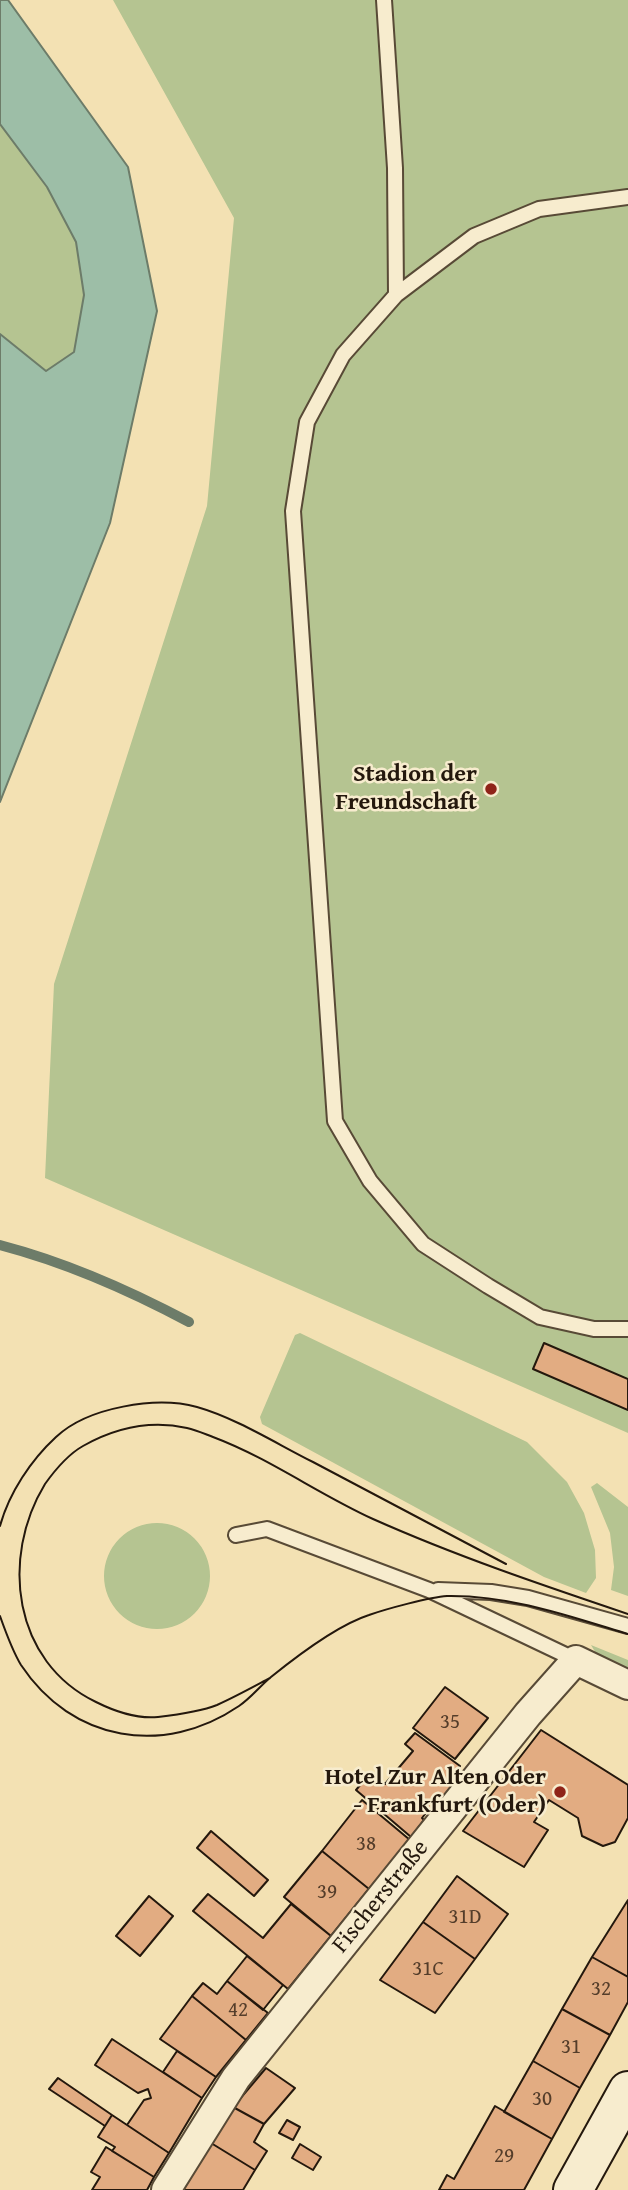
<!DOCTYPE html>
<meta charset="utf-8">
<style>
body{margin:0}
canvas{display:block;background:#f3e1b3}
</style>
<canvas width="628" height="2190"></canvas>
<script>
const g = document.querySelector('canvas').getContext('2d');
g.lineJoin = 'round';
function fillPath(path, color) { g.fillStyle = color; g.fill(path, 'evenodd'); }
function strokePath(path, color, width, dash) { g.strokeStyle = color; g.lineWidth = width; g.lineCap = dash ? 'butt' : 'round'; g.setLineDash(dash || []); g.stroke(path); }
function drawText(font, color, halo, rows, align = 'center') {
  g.font = font + ' "Gentium Book Plus",serif'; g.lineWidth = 5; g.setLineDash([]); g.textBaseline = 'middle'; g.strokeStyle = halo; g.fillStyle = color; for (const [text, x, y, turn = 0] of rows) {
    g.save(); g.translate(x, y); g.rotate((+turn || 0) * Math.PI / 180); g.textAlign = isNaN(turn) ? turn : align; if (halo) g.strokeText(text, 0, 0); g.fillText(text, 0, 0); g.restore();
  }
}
const green = new Path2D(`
 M113,0H628V1433L45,1178L54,984L207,506L234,218Z
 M0,124L47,187L76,242L84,295L74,352L46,371L0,334Z
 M300,1333L527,1442L567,1482L584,1513L595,1550L596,1578L586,1593L544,1577L262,1424L260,1417L295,1335Z
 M597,1483L628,1507V1596L611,1590L614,1567L610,1533L591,1487Z
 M104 1576a53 53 0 1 1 106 0a53 53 0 1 1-106 0Z
 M591,1645L628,1660V1670L597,1655Z`);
const water = new Path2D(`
 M0,0H8L128,167L157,311L110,523L0,802V334L46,371L74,352L84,295L76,242L47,187L0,124Z`);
const stream = new Path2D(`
 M0,1245C65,1262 129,1290 189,1322`);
const building = new Path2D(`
 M544,1343L628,1379V1410L533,1369Z
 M445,1687L488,1718L455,1759L413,1728Z
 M541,1730L628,1785V1818L615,1842L603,1846L582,1836L578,1818L549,1800L534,1822L548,1830L524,1867L463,1831Z
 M415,1733L460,1766L448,1780L454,1784L432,1811L429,1809L422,1818L424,1820L411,1837L356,1790L371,1772L385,1784L413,1751L405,1744Z
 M362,1800L410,1840L369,1889L322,1851Z
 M211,1831L268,1880L254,1896L197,1848Z
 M322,1851L369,1889L331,1936L284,1897Z
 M457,1876L508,1914L475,1959L423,1922Z
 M208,1894L263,1938L291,1904L331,1936L288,1989L193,1911Z
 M149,1896L173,1916L140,1956L116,1936Z
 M628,1900V1977L592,1957Z
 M423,1922L475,1959L435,2013L380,1980Z
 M247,1956L283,1985L263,2010L227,1981Z
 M592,1957L628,1977V2002L610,2035L562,2009Z
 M227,1981L268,2013L246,2040L192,1996L203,1983L217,1994Z
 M192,1996L246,2040L216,2077L160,2039Z
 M562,2009L610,2035L580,2088L533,2061Z
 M112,2039L202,2098L169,2153L127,2125L144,2100L151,2098L148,2089L138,2093L95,2065Z
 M177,2051L216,2077L202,2098L163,2072Z
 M533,2061L580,2088L552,2139L504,2112Z
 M266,2068L295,2088L264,2124L233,2107Z
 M58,2078L112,2115L105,2126L49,2089Z
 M495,2106L552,2139L524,2190H439L447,2175L454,2179Z
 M233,2107L264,2124L254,2142L267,2151L255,2170L211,2143Z
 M112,2115L169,2153L154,2177L112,2151L115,2147L98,2137Z
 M287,2120L300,2127L293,2140L279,2133Z
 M211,2143L255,2170L243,2190H183Z
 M300,2144L321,2157L313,2170L292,2158Z
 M106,2147L154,2177L147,2190H92L100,2177L91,2172Z`);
const lane = new Path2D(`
 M384,0L395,168L396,295
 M628,197L539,209L474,236L396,295L343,355L307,422L293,511L335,1121L370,1181L423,1244L488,1286L540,1317L594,1329H628
 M236,1535L267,1529L429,1590L576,1660
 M438,1590L491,1592L528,1598L628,1626`);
const street = new Path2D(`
 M166,2190L236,2078L528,1714L576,1660L628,1685`);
const secondary = new Path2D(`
 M573,2190L628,2091`);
const tram = new Path2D(`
 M0,1526C9,1493 31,1460 56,1437C88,1407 156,1396 197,1407C236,1418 277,1444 313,1462C377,1496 442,1530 506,1564
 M0,1616C6,1633 12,1650 21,1665C72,1742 164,1757 239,1706C251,1698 260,1686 271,1677C297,1656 338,1625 369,1615C386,1609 430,1597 447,1596C510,1595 569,1616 628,1634
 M270,1678C253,1687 235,1697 217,1705C202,1711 175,1715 158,1717C138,1719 114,1711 96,1702C13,1662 0,1558 45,1484C55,1470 67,1455 83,1446C115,1428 151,1420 187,1428C196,1430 205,1434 213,1437C269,1458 318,1494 373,1519C456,1556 542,1585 628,1614`);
const markers = [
 [491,789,7,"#8f2418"],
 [560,1792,7,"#8f2418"]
];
const numberNames = [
 ["35",450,1723],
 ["38",366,1845],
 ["39",327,1893],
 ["31D",465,1918],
 ["31C",428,1970],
 ["32",601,1990],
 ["42",238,2011],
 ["31",571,2048],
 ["30",542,2100],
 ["29",504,2157]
];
const poiNames = [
 ["Stadion der",477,775],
 ["Freundschaft",477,803],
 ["Hotel Zur Alten Oder",546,1778],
 ["- Frankfurt (Oder)",546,1806]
];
const streetNames = [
 ["Fischerstraße",381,1897,-51]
];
fillPath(green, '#b5c491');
fillPath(water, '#9dbea7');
strokePath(water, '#6d7c69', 2);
strokePath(stream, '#6d7c69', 10);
fillPath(building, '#e2ac82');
strokePath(building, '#24180d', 2);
strokePath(lane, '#584a36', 18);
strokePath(street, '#584a36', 32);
strokePath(secondary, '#24180d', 42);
strokePath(lane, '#f7ecce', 14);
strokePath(street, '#f7ecce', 28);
strokePath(secondary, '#f7ecce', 38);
strokePath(tram, '#24180d', 2);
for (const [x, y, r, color] of markers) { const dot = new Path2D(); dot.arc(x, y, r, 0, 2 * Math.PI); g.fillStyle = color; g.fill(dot); strokePath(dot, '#f7ecce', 2.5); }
drawText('21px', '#543d2a', null, numberNames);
drawText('bold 24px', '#24180d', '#f7ecce', poiNames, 'right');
drawText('24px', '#24180d', '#f7ecce', streetNames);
</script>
